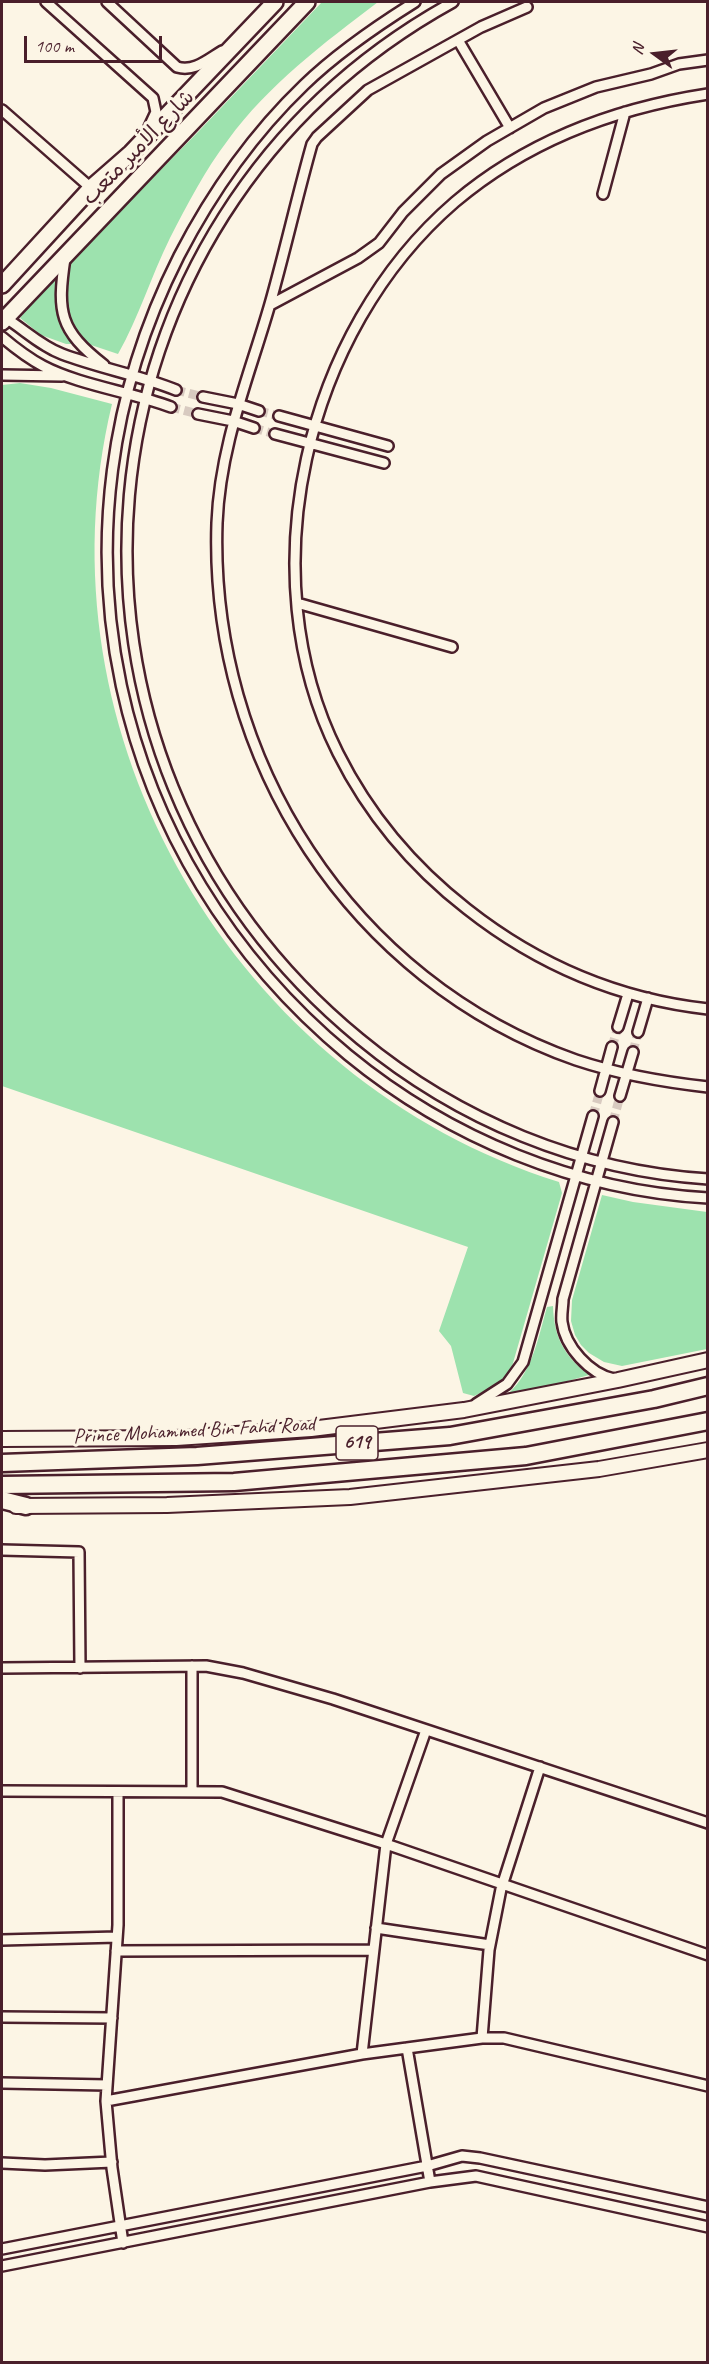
<!DOCTYPE html>
<meta charset="utf-8">
<style>
body{margin:0}
#map{position:relative;width:709px;height:2364px;overflow:hidden;background:#fcf5e5;font-family:Caveat,sans-serif}
canvas{display:block}
.frame{position:absolute;inset:0;border:3px solid #4a1f2b;pointer-events:none}
.north{position:absolute;left:625px;top:24px;width:60px;height:60px;-webkit-text-stroke:4px #fcf5e5;paint-order:stroke;rotate:285deg;font-size:16px;font-weight:700;line-height:24px;text-align:center;color:#4a1f2b}
.north::after{content:'';display:block;margin:auto;width:21px;height:27px;background:#4a1f2b;clip-path:polygon(50% 0,100% 100%,50% 72%,0 100%)}
.scale{position:absolute;left:24px;top:36px;width:138px;height:27px;box-sizing:border-box;border:3px solid #4a1f2b;border-top:0;padding-left:8px;font-size:18px;line-height:21px;white-space:nowrap;color:#4a1f2b;-webkit-text-stroke:4px #fcf5e5;paint-order:stroke}
</style>
<div id="map">
<canvas width="709" height="2364"></canvas>
<div class="frame"></div>
<div class="north">N</div>
<div class="scale">100 m</div>
</div>
<script>
const g = document.querySelector('canvas').getContext('2d');
g.lineJoin = 'round';
function fillPath(path, color) { g.fillStyle = color; g.fill(path, 'evenodd'); }
function strokePath(path, color, width, dash) { g.strokeStyle = color; g.lineWidth = width; g.lineCap = dash ? 'butt' : 'round'; g.setLineDash(dash || []); g.stroke(path); }
function drawText(font, color, halo, rows, align = 'center') {
  g.font = font + ' Caveat,"Playpen Sans Arabic",sans-serif'; g.lineWidth = 6; g.setLineDash([]); g.textBaseline = 'middle'; g.strokeStyle = halo; g.fillStyle = color; for (const [text, x, y, turn = 0] of rows) {
    g.save(); g.translate(x, y); g.rotate((+turn || 0) * Math.PI / 180); g.textAlign = isNaN(turn) ? turn : align; if (halo) g.strokeText(text, 0, 0); g.fillText(text, 0, 0); g.restore();
  }
}
const green = new Path2D(`
 M322,2H378C324,43 268,85 228,140C205,170 187,205 170,238C151,276 139,317 118,354L88,344H66L41,335L20,318L43,289L198,132Z
 M20,383L51,388L112,404C32,736 236,1080 559,1182L562,1193L511,1370C501,1383 489,1389 474,1396L463,1393L451,1346L439,1331L468,1247L2,1086V385Z
 M602,1195L633,1202L707,1212V1349L622,1366L604,1362L589,1353L581,1345L575,1335L571,1321L572,1300Z
 M553,1306C554,1337 564,1356 589,1375L554,1385L509,1393C533,1370 538,1338 547,1307Z`);
const streetTunnel = new Path2D(`
 M176,390L203,397
 M171,407L198,414
 M259,411L279,416
 M254,428L275,434
 M612,1047L618,1027
 M633,1052L638,1032
 M593,1116L600,1091
 M613,1122L620,1096`);
const street = new Path2D(`
 M46,2L153,98L156,112L149,127
 M107,2L177,67C194,72 207,60 222,51
 M415,2C375,27 337,53 304,85C253,134 211,194 179,256C38,534 110,858 348,1055C449,1138 577,1191 708,1198
 M453,2C60,219 14,755 360,1039C458,1120 580,1171 708,1179
 M527,7L481,27L368,90L317,137L312,144C297,197 285,251 270,304C249,377 220,445 217,523C209,759 351,981 576,1060C618,1074 663,1082 708,1087
 M458,40L510,128
 M708,94C616,108 527,141 455,202C305,331 248,574 338,753C369,815 413,867 467,909C538,965 618,999 708,1009
 M2,110L91,188
 M603,194L625,112
 M65,258C57,312 59,330 104,365
 M270,305L358,258L379,243L403,212L441,174L487,141L544,108L596,87L651,74L679,64L708,60
 M4,317C24,329 39,345 62,354C99,368 139,375 176,390
 M2,337C15,348 28,358 43,366C79,385 132,392 171,407
 M2,375L62,376
 M203,397L238,404L259,411
 M198,414L233,421L254,428
 M279,416L388,446
 M275,434L384,463
 M297,603L452,647
 M618,1027L628,994
 M638,1032L648,998
 M600,1091L612,1047
 M620,1096L633,1052
 M613,1122L563,1299C563,1306 561,1315 562,1322C565,1347 590,1374 614,1379
 M476,1404L507,1384L523,1362L593,1116
 M2,1550L79,1552L80,1668
 M2,1668L206,1666L243,1673L333,1699L708,1823
 M2,1791L222,1792L386,1844L708,1955
 M118,1792V1925L106,2101L112,2168L123,2243
 M192,1792V1666
 M376,1928L490,1945
 M2,1940L117,1937
 M116,1951L373,1950
 M2,2017L112,2018
 M482,2038L489,1950L501,1889L540,1767
 M407,2048L430,2182
 M362,2054L386,1844L426,1730
 M2,2083L107,2085
 M106,2101L362,2054L482,2038H504L708,2086
 M2,2163L45,2165L112,2162
 M2,2249L427,2166L462,2156L480,2158L708,2207
 M2,2266L430,2182L476,2176L708,2227`);
const secondary = new Path2D(`
 M2,1439L176,1438L311,1429L464,1410L618,1380L708,1360
 M16,1506L167,1505L350,1497L599,1469L708,1450`);
const primary = new Path2D(`
 M2,285L91,188L131,153L275,2
 M2,322L307,2`);
const highway = new Path2D(`
 M2,1463L197,1456L450,1436L654,1399L708,1386
 M2,1485L234,1482L526,1456L708,1421
 M2,1500L26,1506`);
const shields = [
 [357,1443,42]
];
const shieldNames = [
 ["619",357,1443]
];
const streetNames = [
 ["شارع الأمير متعب",139,148,-46],
 ["Prince Mohammed Bin Fahd Road",194,1431,-3]
];
fillPath(green, '#9de2ae');
strokePath(streetTunnel, '#d8cac0', 9, [9, 4.5]);
strokePath(street, '#4a1f2b', 14);
strokePath(secondary, '#4a1f2b', 18);
strokePath(primary, '#4a1f2b', 20);
strokePath(highway, '#4a1f2b', 21);
strokePath(street, '#fcf5e5', 9);
strokePath(secondary, '#fcf5e5', 14);
strokePath(primary, '#fcf5e5', 15);
strokePath(highway, '#fcf5e5', 16);
for (const [x, y, w] of shields) { const box = new Path2D(); box.roundRect(x - w / 2, y - 17, w, 34, 4.5); g.fillStyle = '#fcf5e5'; g.fill(box); strokePath(box, '#4a1f2b', 1.5); }
drawText('bold 20px', '#4a1f2b', null, shieldNames);
drawText('21px', '#4a1f2b', '#fcf5e5', streetNames);
</script>
